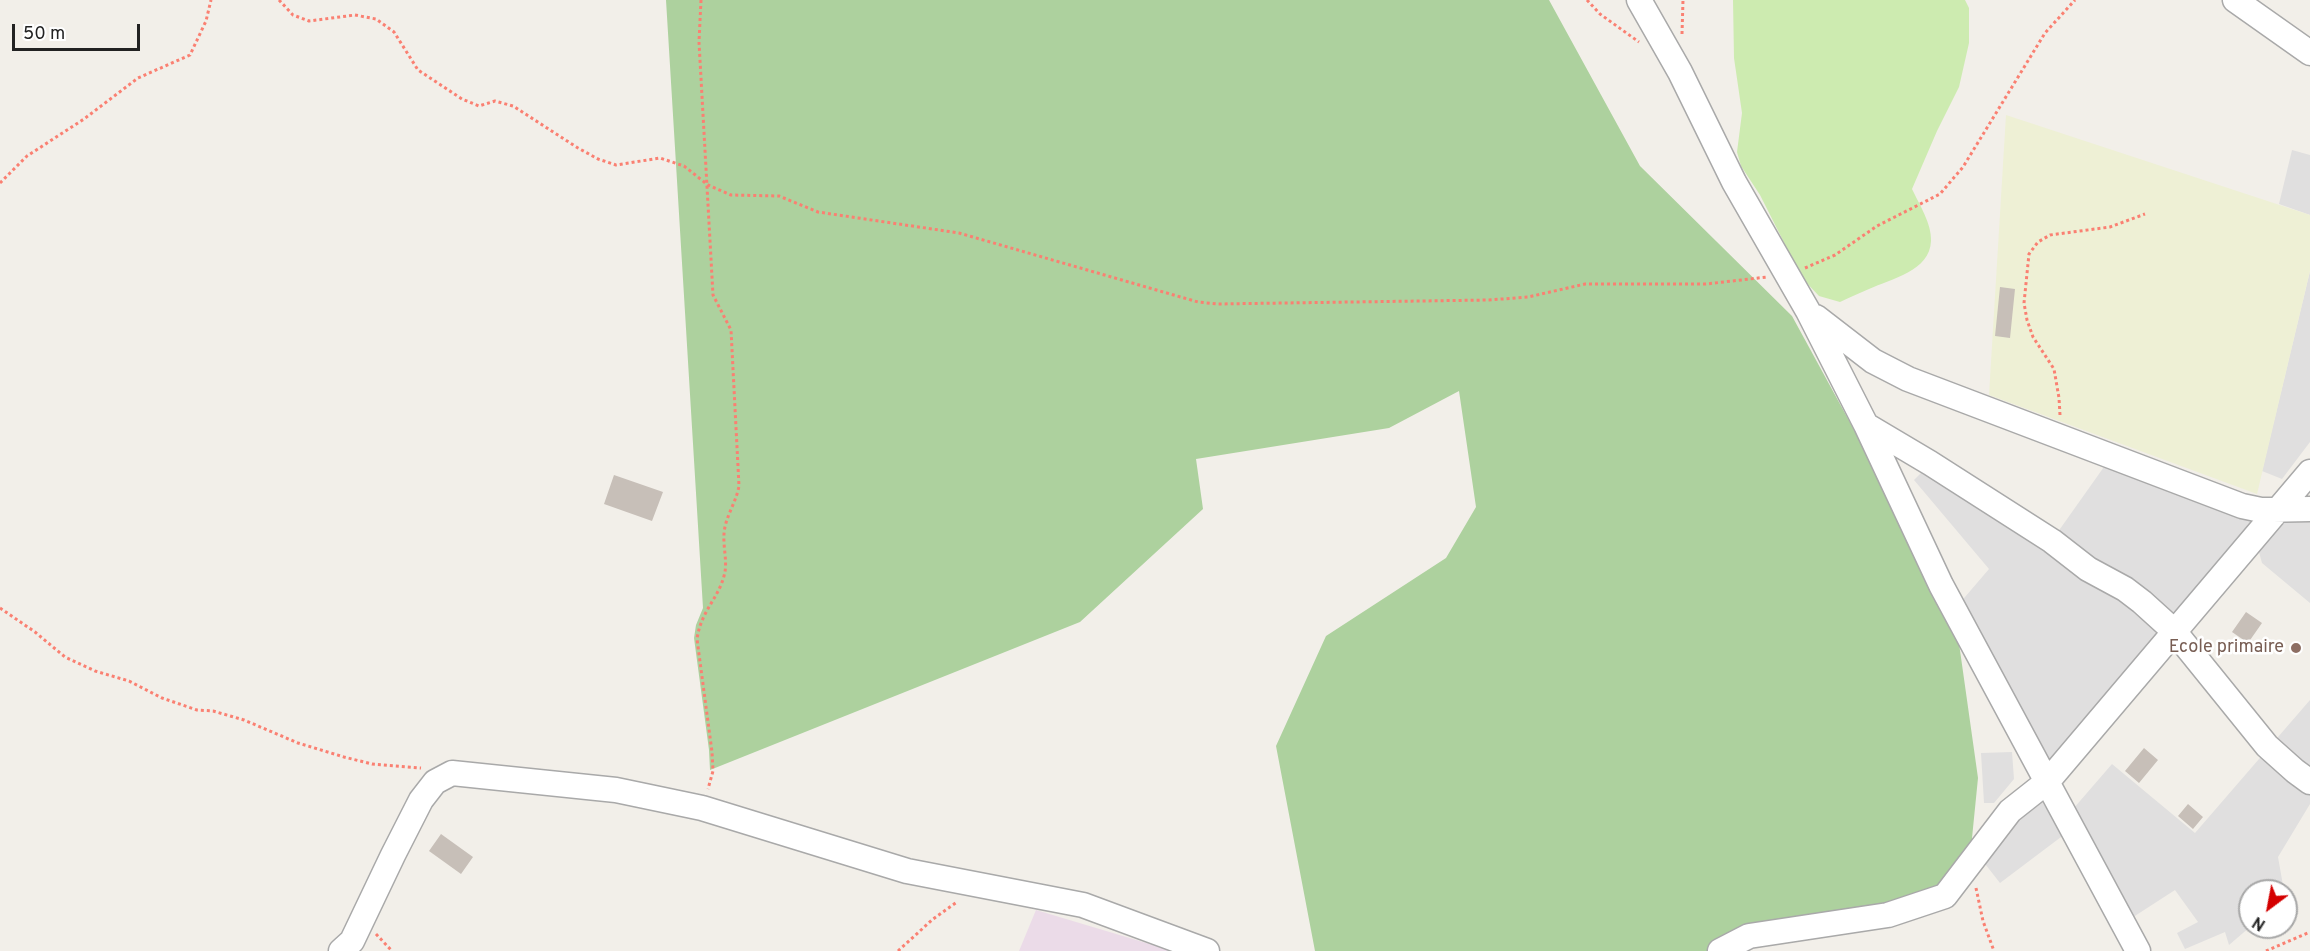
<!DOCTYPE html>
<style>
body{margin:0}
#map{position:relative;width:2310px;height:951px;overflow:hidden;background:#f2efe9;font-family:Overpass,sans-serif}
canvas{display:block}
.north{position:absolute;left:2238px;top:879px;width:60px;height:60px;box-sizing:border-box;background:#fff;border:2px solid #a7a7a7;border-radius:50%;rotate:212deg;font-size:16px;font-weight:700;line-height:24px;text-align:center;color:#222}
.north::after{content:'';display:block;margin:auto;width:21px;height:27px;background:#d40000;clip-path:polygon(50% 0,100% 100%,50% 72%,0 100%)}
.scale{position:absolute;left:12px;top:24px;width:128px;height:27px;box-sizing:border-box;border:3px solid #222;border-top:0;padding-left:8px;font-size:18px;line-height:21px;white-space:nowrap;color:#222;-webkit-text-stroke:4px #fff;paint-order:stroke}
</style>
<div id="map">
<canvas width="2310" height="951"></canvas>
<div class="north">N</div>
<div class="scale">50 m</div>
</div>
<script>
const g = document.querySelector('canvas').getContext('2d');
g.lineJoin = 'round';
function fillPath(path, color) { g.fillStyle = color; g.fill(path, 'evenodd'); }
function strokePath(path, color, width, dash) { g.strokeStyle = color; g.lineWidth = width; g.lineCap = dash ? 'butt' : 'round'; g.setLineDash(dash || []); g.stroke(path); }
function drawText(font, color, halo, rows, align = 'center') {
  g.font = font + ' Overpass,sans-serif'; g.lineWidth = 5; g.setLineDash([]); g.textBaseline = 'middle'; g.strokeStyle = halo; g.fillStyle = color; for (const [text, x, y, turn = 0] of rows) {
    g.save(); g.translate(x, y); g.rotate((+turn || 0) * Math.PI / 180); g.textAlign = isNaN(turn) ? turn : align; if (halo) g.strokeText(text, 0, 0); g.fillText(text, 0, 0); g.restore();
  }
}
const residential = new Path2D(`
 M2292,150L2310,155V215L2279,204Z
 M2310,271V442L2282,479L2262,471Z
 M2111,457L2242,507L2261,527L2040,774L1953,611L1989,569L1914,480L1933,461L2055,536Z
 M2310,501V603L2262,563L2257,545Z
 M2310,700V804L2278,857L2284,891H2250V927L2229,945L2225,932L2185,949L2177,933L2198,922L2175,890L2124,923L2067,816L2112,764L2195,833Z
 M2012,752L2014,779L1994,803H1984L1981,753Z
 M2039,798L2065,834L2000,883L1982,860L2003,828Z`);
const industrial = new Path2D(`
 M1036,910L1173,951H1019Z`);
const farmland = new Path2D(`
 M2006,115L2310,215V271L2257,494L1989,395Z`);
const grass = new Path2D(`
 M1733,0H1965L1969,8V43L1959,87L1937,131L1912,189C1919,204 1932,224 1931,241C1930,271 1891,279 1869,289C1859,293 1849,298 1840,302L1819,296L1802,278L1760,195L1741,166L1737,152L1742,113L1734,58Z`);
const forest = new Path2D(`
 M666,0H1549L1640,166L1792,316L1955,615L1978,778L1972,838V857L1942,893L1714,951H1315L1276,746L1326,636L1446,558L1476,507L1459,391L1389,428L1196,459L1203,509L1080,622L710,770L709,750L694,638L696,625L703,608Z`);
const building = new Path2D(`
 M2000,287L2015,289L2010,338L1995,336Z
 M614,475L663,492L652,521L604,504Z
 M2246,612L2262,623L2248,643L2232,632Z
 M2144,748L2158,760L2139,783L2125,771Z
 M2188,804L2203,817L2193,829L2178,816Z
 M441,834L473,857L461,874L429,851Z`);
const path = new Path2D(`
 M279,0L293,15L309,21L355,15L376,19L394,32L418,70L462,99L479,106L495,101L513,106L578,148L598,159L616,165L660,158L684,166L708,185L731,195L779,196L818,212L959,233L1198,302L1217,304L1489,300L1528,297L1585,284H1706L1767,277
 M701,0L699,42L713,295L731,330L739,486C736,503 725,517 724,534C723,548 728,563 724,576C718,599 701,611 697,639L712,752L713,771L708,789
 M1587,0L1600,14L1639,42
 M1682,34L1683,0
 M0,183L27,156L84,119L138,78L190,55L206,21L211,0
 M1805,268L1835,255L1877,226L1940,194L1963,167L2045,33L2075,0
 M2060,415L2059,398L2054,369L2033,337L2027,320L2024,303L2029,254L2038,242L2050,235L2110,227L2145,214
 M0,608L35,632L65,657L95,671L129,681L162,698L197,710L213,711L244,720L298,743L344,757L372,764L421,768
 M1976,888L1983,921L1994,951
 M376,934L392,951
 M898,951L933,919L957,902
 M2266,951L2310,932`);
const minor = new Path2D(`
 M1639,0L1680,72L1734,182L1808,311L1866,425L1941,585L2138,951
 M2235,0L2310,53
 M1816,317L1873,361L1908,379L2242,506L2261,510L2310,509
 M1866,425L1930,463L2052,541L2088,569L2125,589L2142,602L2174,631L2267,746L2295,771L2310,782
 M341,951L352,941L393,855L421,800L435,782L452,773L616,790L702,808L907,871L1083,905L1207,951
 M1720,951L1749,936L1888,915L1945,896L2010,811L2048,781L2310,472`);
const markers = [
 [2296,648,6,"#8d6e63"]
];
const educationNames = [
 ["Ecole primaire",2284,648]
];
fillPath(residential, '#e0dfdf');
fillPath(industrial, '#ebdbe8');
fillPath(farmland, '#eef0d5');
fillPath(grass, '#cdebb0');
fillPath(forest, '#add19e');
fillPath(building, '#c7bfb8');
strokePath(minor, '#a9a9a9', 27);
strokePath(path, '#fa8072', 3, [3, 3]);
strokePath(minor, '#fff', 24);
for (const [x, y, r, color] of markers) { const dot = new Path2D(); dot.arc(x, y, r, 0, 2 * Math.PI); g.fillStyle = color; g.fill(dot); strokePath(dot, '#fff', 2); }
drawText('18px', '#785e54', '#fff', educationNames, 'right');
</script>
